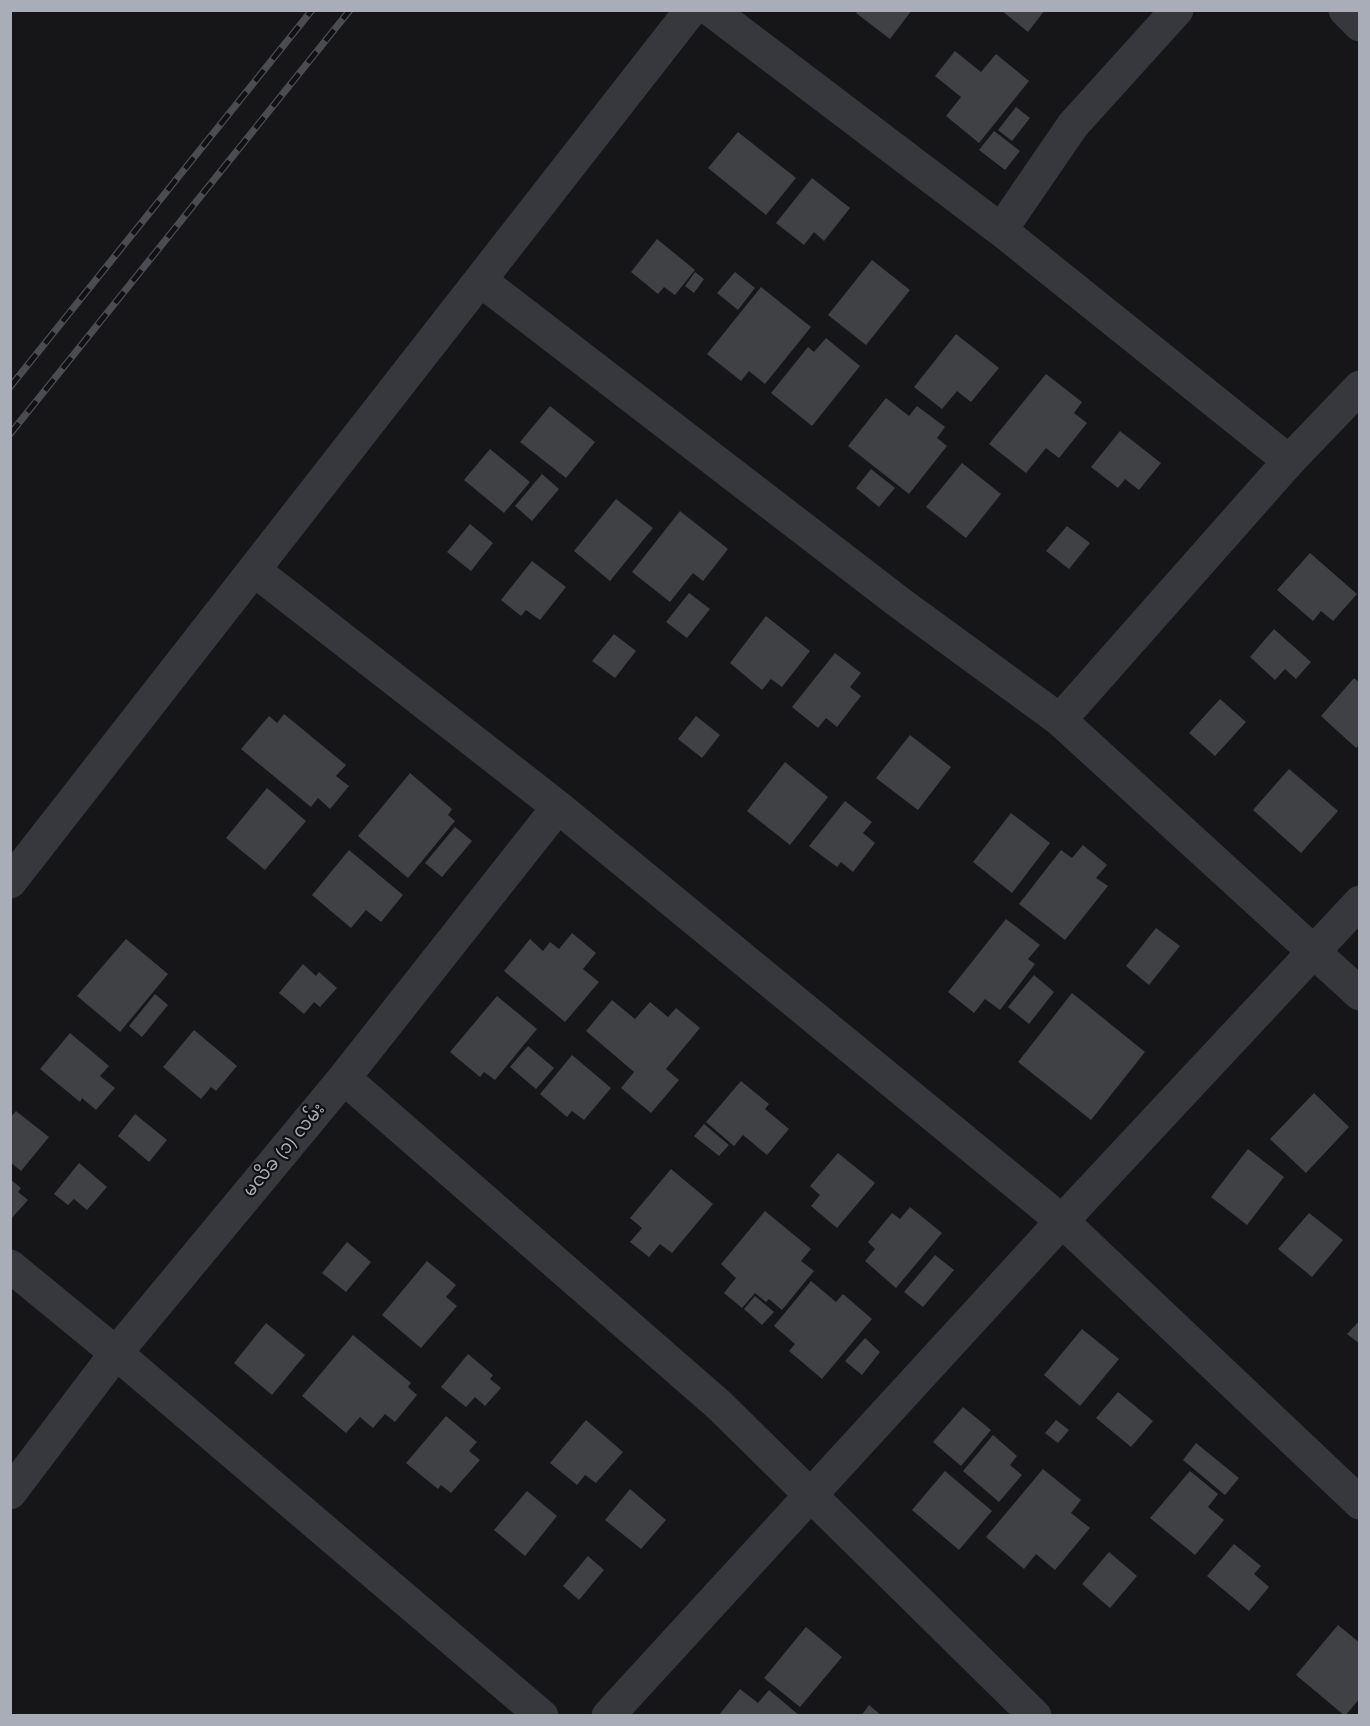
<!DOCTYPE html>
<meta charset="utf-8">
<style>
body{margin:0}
#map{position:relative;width:1370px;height:1726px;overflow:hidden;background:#161618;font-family:Mulish,sans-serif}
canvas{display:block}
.frame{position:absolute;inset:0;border:12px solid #a8adb8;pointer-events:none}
</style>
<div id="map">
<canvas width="1370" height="1726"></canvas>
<div class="frame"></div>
</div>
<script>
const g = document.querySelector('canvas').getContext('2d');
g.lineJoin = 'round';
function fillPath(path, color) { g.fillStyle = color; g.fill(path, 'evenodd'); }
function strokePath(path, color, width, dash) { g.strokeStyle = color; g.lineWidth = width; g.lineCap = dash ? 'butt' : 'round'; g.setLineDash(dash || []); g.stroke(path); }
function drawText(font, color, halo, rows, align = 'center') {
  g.font = font + ' Mulish,"Noto Sans Myanmar",sans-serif'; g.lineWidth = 4.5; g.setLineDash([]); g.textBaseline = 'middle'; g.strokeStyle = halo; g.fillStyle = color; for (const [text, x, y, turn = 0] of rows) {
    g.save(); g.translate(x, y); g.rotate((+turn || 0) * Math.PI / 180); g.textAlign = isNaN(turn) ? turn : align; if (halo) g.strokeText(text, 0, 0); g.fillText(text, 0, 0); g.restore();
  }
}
const building = new Path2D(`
 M858,10H912L890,39L856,13Z
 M1001,10H1045L1028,32Z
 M955,51L981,72L996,54L1029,81L979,143L946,116L961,97L935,76Z
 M1016,107L1030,118L1012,141L998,130Z
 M994,131L1020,151L1005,170L979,150Z
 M738,132L796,178L766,215L708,168Z
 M812,178L850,208L824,241L814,232L804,245L776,223Z
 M657,239L695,270L675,295L664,287L658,294L631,272Z
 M872,260L910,290L866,345L828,315Z
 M695,272L704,279L694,293L685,286Z
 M735,272L755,288L738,310L717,293Z
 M761,287L811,327L765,384L749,371L741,381L707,354Z
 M956,334L999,368L971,402L957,391L942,409L914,387Z
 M826,338L860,366L812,426L771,393L808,347L814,352Z
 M1046,374L1082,402L1074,413L1087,423L1059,458L1046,448L1026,473L989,444Z
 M886,398L909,416L917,406L945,427L937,438L947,446L909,494L848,446Z
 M550,406L595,442L566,478L520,442Z
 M1120,431L1161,463L1139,490L1125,479L1118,488L1091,467Z
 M490,449L530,482L504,513L464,480Z
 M962,463L1001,494L966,538L926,507Z
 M871,469L895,488L879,507L856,488Z
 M542,474L559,489L532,521L515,506Z
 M616,499L653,528L610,581L574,551Z
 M680,511L728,549L703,581L693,573L670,602L632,572Z
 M470,524L493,543L471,571L447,552Z
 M1067,526L1090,543L1069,569L1046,551Z
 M1310,553L1357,594L1333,621L1321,611L1313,621L1277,590Z
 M532,561L566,587L540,620L526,610L521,616L501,600Z
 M689,593L710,609L687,638L666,622Z
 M766,616L810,651L782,687L771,679L762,690L730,663Z
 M1274,629L1311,662L1296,679L1285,669L1275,680L1250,657Z
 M614,634L636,651L615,678L592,661Z
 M835,653L861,673L850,687L861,696L837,727L826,718L818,728L792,707Z
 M1354,678L1360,683V744L1356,748L1321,716Z
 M1220,699L1246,722L1215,756L1189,733Z
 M284,714L346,765L336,776L349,786L330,809L318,798L311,807L241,749L269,716L277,723Z
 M696,716L720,735L702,758L678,739Z
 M910,735L951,767L918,810L876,778Z
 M785,762L828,797L790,845L747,811Z
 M1289,769L1338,811L1301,853L1253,810Z
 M410,773L452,809L448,815L455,821L408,878L358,836Z
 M267,788L306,821L265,870L226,838Z
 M845,801L872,822L863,833L875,843L853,872L841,862L837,867L809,846Z
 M1011,813L1050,843L1012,893L973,862Z
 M455,827L472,841L442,877L425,863Z
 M1083,845L1107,865L1096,878L1108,886L1065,940L1019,904L1061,850L1072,858Z
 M349,850L403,895L381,922L366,910L351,928L312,895Z
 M1006,919L1040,945L1028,959L1035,964L1000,1010L985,999L974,1013L948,992Z
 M1156,928L1180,946L1149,985L1126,966Z
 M572,933L596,953L583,969L599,982L565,1022L504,971L530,939L543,951L550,942L559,949Z
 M126,939L168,974L120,1032L77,996Z
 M303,964L316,976L319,972L337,988L320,1007L314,1002L304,1014L279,993Z
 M1034,975L1054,992L1029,1024L1008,1007Z
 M1072,993L1145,1052L1091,1120L1018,1062Z
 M155,994L168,1005L142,1037L129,1026Z
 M497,996L537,1029L495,1080L484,1072L480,1077L450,1052Z
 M612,1000L635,1019L650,1002L668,1017L676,1008L700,1028L666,1069L679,1080L651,1113L621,1088L634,1072L586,1031Z
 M194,1030L237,1066L216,1091L211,1087L201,1099L163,1067Z
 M70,1033L109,1066L100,1076L115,1088L96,1110L82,1098L80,1102L40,1069Z
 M528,1046L554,1068L536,1089L510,1067Z
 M572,1055L611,1088L584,1120L572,1111L567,1117L540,1094Z
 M741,1081L769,1104L765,1109L789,1129L767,1155L743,1135L734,1146L706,1122Z
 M1314,1093L1349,1127L1306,1173L1270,1139Z
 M16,1111L49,1137L21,1171L10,1162V1118Z
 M135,1114L167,1140L149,1162L118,1136Z
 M704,1124L729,1145L719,1156L694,1136Z
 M1248,1149L1284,1177L1247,1225L1211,1197Z
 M838,1153L875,1183L837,1228L811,1206L820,1195L810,1186Z
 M79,1163L107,1187L87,1210L74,1199L68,1205L54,1194Z
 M671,1169L713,1204L672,1253L660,1244L649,1257L630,1242L642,1228L630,1218Z
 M10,1179L21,1188L18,1192L28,1200L10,1220Z
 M910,1207L942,1233L896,1288L865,1261L875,1249L868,1242L892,1213L900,1219Z
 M765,1211L811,1249L801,1261L814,1271L782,1310L769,1299L766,1302L755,1293L742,1308L724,1293L736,1278L721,1264Z
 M1309,1213L1343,1240L1312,1277L1278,1249Z
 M347,1242L371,1262L346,1292L322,1273Z
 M935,1255L954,1270L923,1307L904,1292Z
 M427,1261L456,1285L446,1297L457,1306L421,1348L382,1315Z
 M811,1281L836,1302L843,1294L872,1319L822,1379L789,1351L795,1344L774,1326Z
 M755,1296L774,1312L762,1325L744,1309Z
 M1360,1320V1344L1347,1334Z
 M266,1323L305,1355L272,1395L234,1363Z
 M1082,1329L1119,1359L1080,1406L1044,1375Z
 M353,1335L411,1383L408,1387L417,1395L395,1422L385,1414L373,1428L360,1417L346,1433L302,1396Z
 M865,1338L880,1352L862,1375L845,1361Z
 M468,1354L493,1375L490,1379L501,1388L485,1406L475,1397L466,1407L441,1387Z
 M1118,1392L1153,1421L1131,1447L1096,1418Z
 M963,1407L991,1430L961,1466L933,1442Z
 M446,1416L477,1442L469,1451L480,1460L451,1493L441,1485L438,1489L406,1463Z
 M586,1420L623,1452L596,1483L585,1475L577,1485L550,1463Z
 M1056,1420L1069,1430L1058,1443L1045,1433Z
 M993,1435L1017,1456L1010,1465L1022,1475L999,1502L963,1471Z
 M1196,1443L1239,1478L1225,1495L1183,1460Z
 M1043,1469L1081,1500L1071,1513L1090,1528L1055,1570L1036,1554L1024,1569L986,1537Z
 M945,1471L992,1511L959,1550L912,1510Z
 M1190,1471L1218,1494L1208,1507L1224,1520L1195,1555L1150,1518Z
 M630,1489L666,1520L641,1549L605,1520Z
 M527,1491L557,1516L525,1556L494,1530Z
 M1234,1544L1261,1566L1254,1574L1269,1587L1249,1611L1207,1576Z
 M1109,1552L1137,1576L1110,1608L1082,1584Z
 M588,1556L604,1570L579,1600L563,1586Z
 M1338,1625L1360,1643V1698L1345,1716L1296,1675Z
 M806,1627L842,1657L800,1707L764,1678Z
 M740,1689L758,1703L769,1690L800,1716H718Z
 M869,1705L882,1716H861Z`);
const minor = new Path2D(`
 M711,10L1001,230L1289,461
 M1345,10L1360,25
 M1001,230L1073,125L1177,10
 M480,280L900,603L1060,720L1360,994
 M254,570L558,807L1062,1221L1360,1503
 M1060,720L1289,461L1360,387
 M10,882L691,10
 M344,1078L719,1405L1035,1716
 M10,1266L116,1353L542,1716
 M10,1493L116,1353L344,1078L558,807
 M608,1716L1062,1221L1360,902`);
const rail = new Path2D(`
 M10,387L312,10
 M10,434L350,10`);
const streetNames = [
 ["မလိခ (၁) လမ်း",284,1150,-50]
];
fillPath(building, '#404145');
strokePath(minor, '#37383d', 33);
strokePath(rail, '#4a4c52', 7);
strokePath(rail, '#111113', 4.5, [14]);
drawText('18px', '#a8adb8', '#111113', streetNames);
</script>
